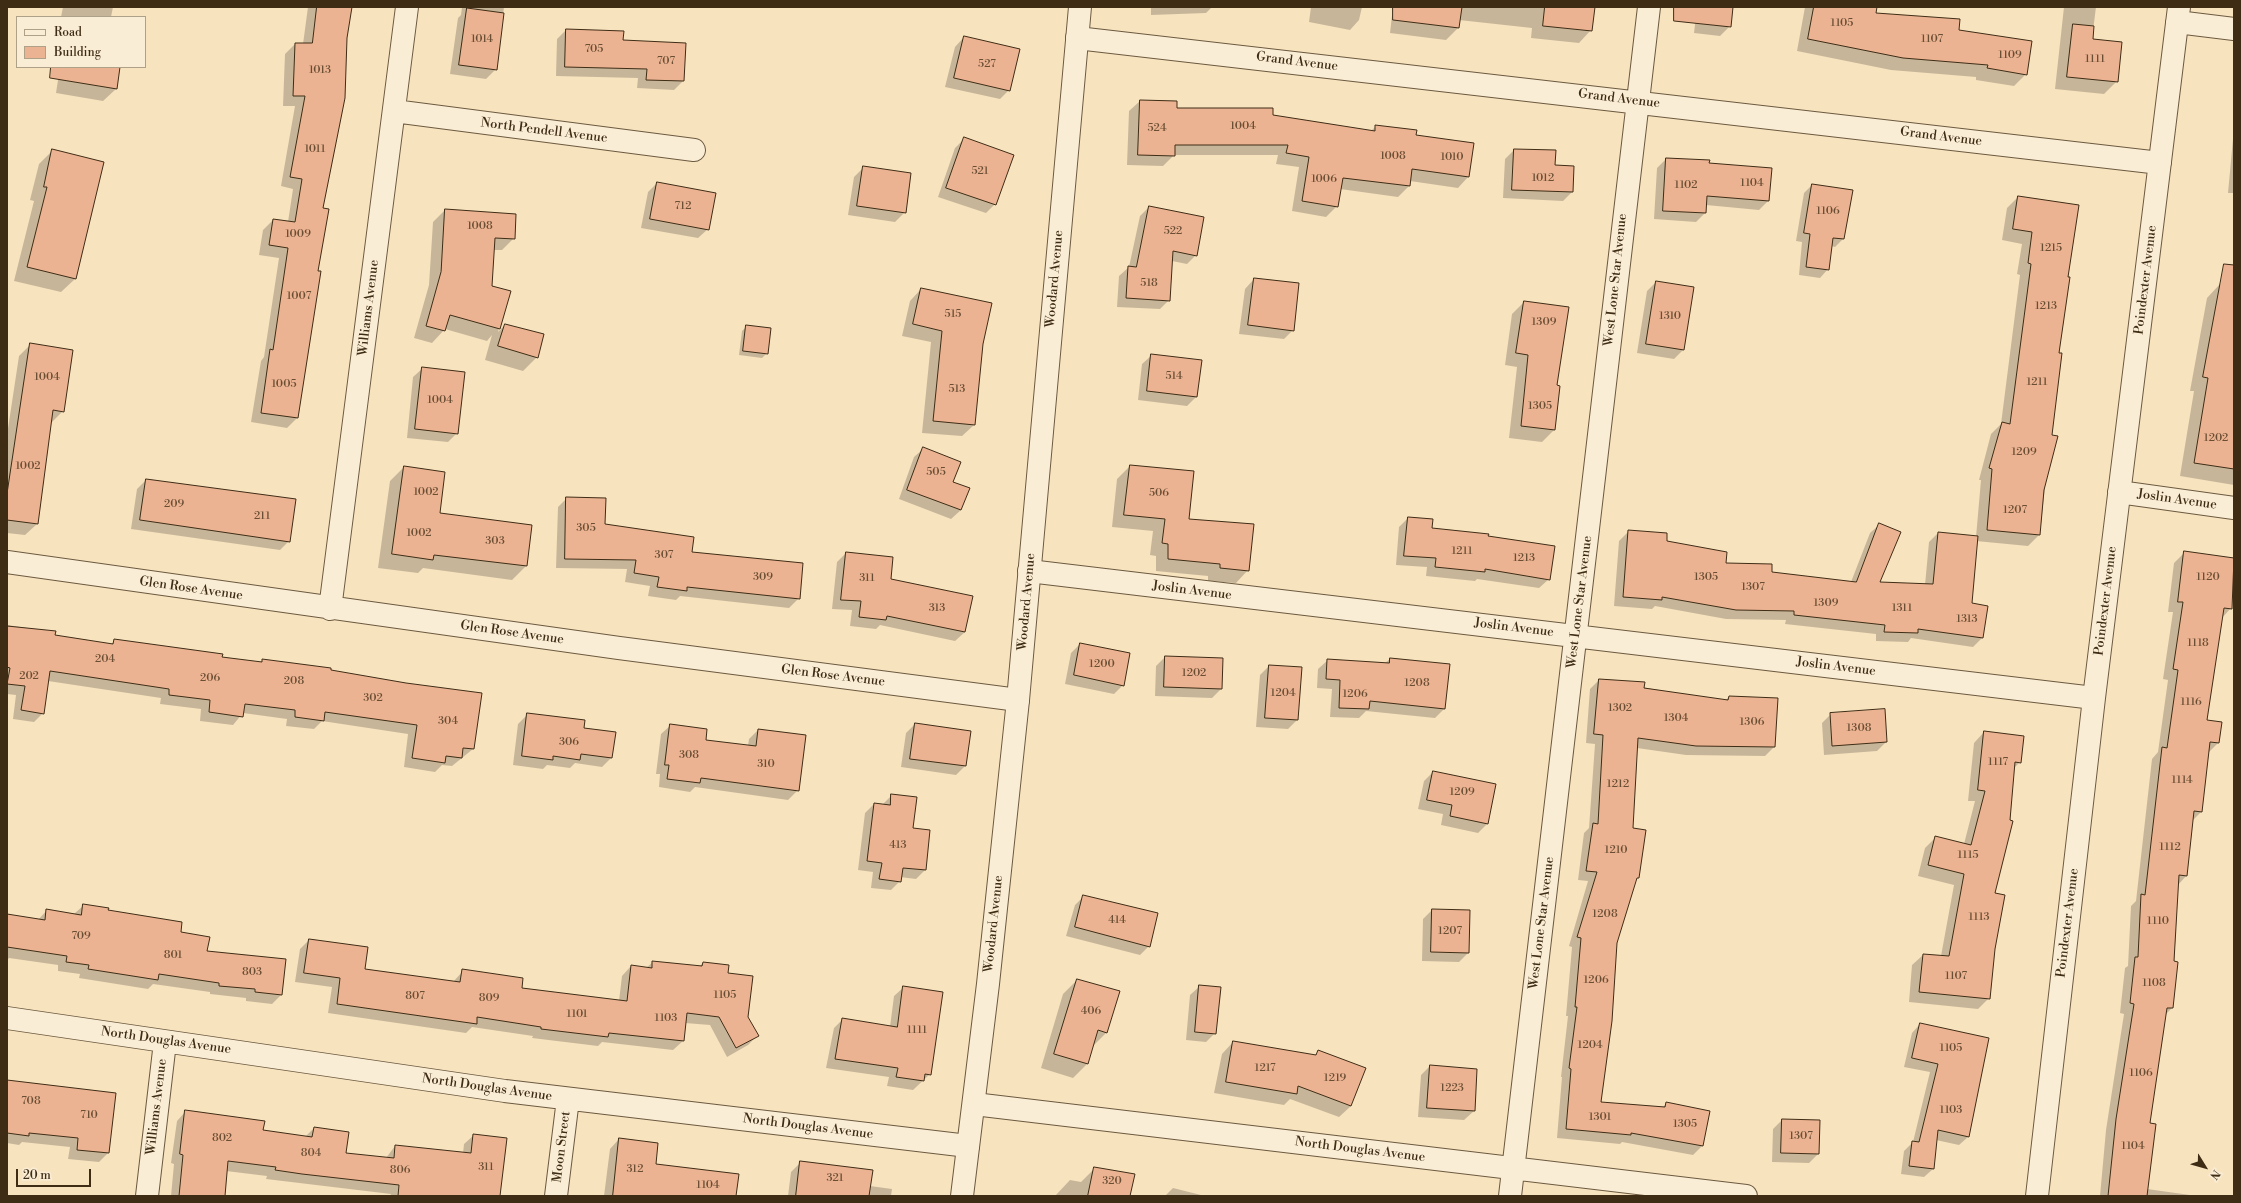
<!DOCTYPE html>
<style>
body{margin:0}
#map{position:relative;width:2241px;height:1203px;overflow:hidden;background:#f8e3bf;font-family:"Libre Bodoni",serif}
canvas{display:block}
.frame{position:absolute;inset:0;border:8px solid #3e2c15;pointer-events:none}
.legend{position:absolute;left:16px;top:16px;width:130px;height:52px;box-sizing:border-box;background:#faedd5;border:1px solid #afa088;margin:0;padding:5px 7px;list-style:none;font-size:12px;color:#3e2c15}
.legend li{display:flex;align-items:center;gap:8px;height:20px}
.legend b{width:20px;border:1px solid #afa088}
.north{position:absolute;left:2185px;top:1147px;width:40px;height:40px;-webkit-text-stroke:3px #faedd5;paint-order:stroke;rotate:127deg;font-size:11px;font-weight:700;line-height:16px;text-align:center;color:#3e2c15}
.north::after{content:'';display:block;margin:auto;width:14px;height:18px;background:#3e2c15;clip-path:polygon(50% 0,100% 100%,50% 72%,0 100%)}
.scale{position:absolute;left:16px;top:1169px;width:75px;height:18px;box-sizing:border-box;border:2px solid #3e2c15;border-top:0;padding-left:5px;font-size:12px;line-height:14px;white-space:nowrap;color:#3e2c15;-webkit-text-stroke:3px #faedd5;paint-order:stroke}
</style>
<div id="map">
<canvas width="2241" height="1203"></canvas>
<div class="frame"></div>
<ul class="legend">
<li><b style="height:5px;background:#faedd5"></b>Road</li>
<li><b style="height:11px;background:#ecb392"></b>Building</li>
</ul>
<div class="north">N</div>
<div class="scale">20 m</div>
</div>
<script>
const g = document.querySelector('canvas').getContext('2d');
g.lineJoin = 'round';
function fillPath(path, color) { g.fillStyle = color; g.fill(path, 'evenodd'); }
function strokePath(path, color, width, dash) { g.strokeStyle = color; g.lineWidth = width; g.lineCap = dash ? 'butt' : 'round'; g.setLineDash(dash || []); g.stroke(path); }
function drawText(font, color, halo, rows, align = 'center') {
  g.font = font + ' "Libre Bodoni",serif'; g.lineWidth = 4; g.setLineDash([]); g.textBaseline = 'middle'; g.strokeStyle = halo; g.fillStyle = color; for (const [text, x, y, turn = 0] of rows) {
    g.save(); g.translate(x, y); g.rotate((+turn || 0) * Math.PI / 180); g.textAlign = isNaN(turn) ? turn : align; if (halo) g.strokeText(text, 0, 0); g.fillText(text, 0, 0); g.restore();
  }
}
const shadow = new Path2D(`
 M63,7H113L111,17H61Z
 M308,7H351L322,208L317,272L297,418L287,428L251,422L261,361L264,357L279,258L259,255L263,230L273,220L288,222L293,189L281,186L295,106H283L285,54L295,44H303Z
 M462,7H504L496,69L486,79L450,74L458,18L461,15Z
 M1151,7H1212L1206,13L1151,15Z
 M1311,7H1362L1359,20L1350,30L1309,22Z
 M1393,7H1594L1591,30L1579,43L1531,38L1532,28L1459,20L1458,28L1446,40L1390,33Z
 M1697,7H1732L1730,26L1720,36L1694,33Z
 M1805,7H1876L1874,14L1958,31L2026,74L2014,86L1976,80V77L1891,70L1797,51Z
 M2064,7H2096L2092,39L2117,81L2104,94L2055,89Z
 M566,30L683,81L674,90L637,88L638,78L556,76L557,39Z
 M964,37L1009,90L1000,99L945,87L955,47Z
 M60,67H119L116,89L103,101L56,93Z
 M1140,101L1176,109L1272,116L1371,131L1376,126L1415,136L1468,177L1458,188L1410,181L1409,186L1398,197L1340,189L1337,206L1326,217L1292,211L1299,167L1276,164L1278,155H1174L1163,166L1127,165L1129,111Z
 M2234,128V193H2228Z
 M964,139L995,204L986,213L938,197L955,148Z
 M53,150L75,279L61,292L14,281L34,201L30,200L39,164Z
 M1514,150L1554,166L1572,192L1563,201L1503,198L1505,159Z
 M1666,159L1771,169L1768,201L1759,210L1706,205L1705,213L1696,222L1654,219L1657,168Z
 M863,168L905,212L895,222L848,215L854,177Z
 M657,183L708,229L698,238L641,228L648,192Z
 M1812,185L1843,239L1835,247L1831,246L1828,269L1820,278L1799,275L1802,242L1796,241L1804,193Z
 M2018,197L2067,278L2040,534L2028,546L1976,541L1971,604L1982,638L1973,647L1911,638L1908,642L1876,641V634L1785,624L1786,620L1726,619L1655,606L1652,609L1614,606L1619,541L1629,531L1665,542L1724,564L1771,573L1851,582L1870,533L1880,524L1879,583L1925,585L1929,542L1938,533L1976,537L1981,480H1979L1991,434L2001,424L2020,275L2017,274L2022,244L2002,240L2007,208Z
 M1149,207L1196,255L1187,264L1172,261L1169,300L1160,309L1117,307L1119,276L1129,267L1140,216Z
 M445,210L514,238L502,250H493L490,286L509,292L498,332L505,325L537,357L523,371L485,360L492,335L487,341L445,329L432,343L414,338L429,285L433,222Z
 M1254,279L1293,330L1284,339L1239,334L1245,289Z
 M1656,282L1683,350L1674,359L1637,353L1647,291Z
 M2220,284L2234,287V485L2180,476L2194,391H2190L2207,298Z
 M921,289L982,344L974,425L962,436L922,433L931,342L902,336L910,301Z
 M1524,302L1554,430L1542,442L1509,438L1517,367L1505,365L1512,314Z
 M747,326L767,353L762,358L739,355L742,331Z
 M31,344L63,411L51,423L37,524L25,535L7,533V435L19,356Z
 M1152,355L1196,397L1187,406L1138,400L1142,364Z
 M423,368L457,433L448,442L407,438L413,377Z
 M924,448L952,482L961,510L951,519L899,499L914,457Z
 M1130,466L1188,520L1248,570L1236,583L1208,581V576L1156,571V556L1150,555L1153,531L1112,527L1117,479Z
 M404,467L438,514L531,525L526,566L512,580L423,568L418,573L378,568L390,481Z
 M146,480L289,541L280,550L131,529L137,489Z
 M567,498L604,525L691,553L799,598L789,608L680,596L676,600L648,596L650,586L625,582L627,569L556,568L558,507Z
 M1408,518L1431,529L1487,537L1549,579L1539,588L1477,579L1475,581L1426,576L1427,567L1396,565L1399,527Z
 M2185,552L2234,559V588L2231,608L2222,618L2206,721L2218,743L2208,753L2201,812L2192,821L2186,876L2178,885L2172,1008L2165,1015L2149,1124L2147,1189L2190,1195L2100,1196L2106,1130L2124,1014L2120,1013L2125,968L2128,966L2131,906L2136,901L2152,759L2158,752L2168,680L2163,679L2173,612H2168L2174,563Z
 M846,553L890,580L965,632L955,641L880,625L876,629L850,626L852,610L832,609L837,562Z
 M7,625L55,632L54,636L110,645L115,641L260,663L263,660L406,684L481,694L473,749L452,766L442,765L435,772L404,767L408,734L322,721L314,729L286,726L287,719L243,713L233,725L200,721L201,709L160,704L161,698L48,681L43,713L34,722L13,719L16,695L7,694Z
 M1080,644L1123,685L1114,694L1065,684L1071,653Z
 M1165,657L1221,689L1212,698L1155,696L1156,666Z
 M1390,659L1444,709L1435,718L1366,711L1359,718L1330,717L1332,689L1317,688L1318,669L1328,660L1385,663Z
 M1269,666L1301,668L1297,720L1288,729L1256,727L1260,675Z
 M1599,680L1725,701L1729,697L1774,747L1765,756L1686,755L1637,748L1632,829L1638,877L1635,880L1616,942L1600,1103L1662,1108L1667,1103L1702,1146L1693,1155L1622,1142L1620,1144L1557,1138L1562,1077H1561L1568,1016H1566L1572,947L1569,946L1588,881L1578,880L1584,833L1589,828L1595,744L1586,743L1590,689Z
 M528,714L582,729L611,758L602,767L575,763L570,768L547,765L543,769L513,765L518,724Z
 M1831,714L1886,742L1877,751L1824,755L1822,723Z
 M915,724L965,766L956,775L901,767L906,733Z
 M671,725L705,741L748,746L749,739L758,730L798,790L788,800L695,787L690,792L659,787L660,774H656L661,734Z
 M1984,732L2020,762L2014,768L1994,894V949L1989,998L1978,1009L1909,1002L1912,965L1923,955L1941,956L1954,885L1918,876L1925,848L1936,837L1964,844L1975,801H1968L1974,743Z
 M1433,772L1495,785L1487,824L1478,833L1441,825L1443,814L1418,809L1424,781Z
 M892,795L912,829L925,870L916,879L900,877V881L891,890L871,888L873,872L858,870L865,813L874,804L882,805Z
 M1084,896L1149,946L1140,955L1066,936L1075,905Z
 M84,905L179,933L206,952L281,995L272,1004L246,1001V998L210,994V992L153,984L148,989L79,978L80,974L58,971V965L9,958L7,960V915L38,920L47,910L74,914Z
 M1432,910L1468,953L1459,962L1422,961L1423,919Z
 M309,940L364,970L453,982L463,971L521,989L619,1001L622,976L631,966L646,968L653,962L699,967L703,963L727,974L757,1036L748,1045L727,1057L710,1025L685,1023L683,1041L673,1050L602,1042L598,1046L532,1038L533,1036L472,1027L466,1033L328,1013L332,987L295,982L300,949Z
 M1077,980L1106,1033L1092,1047L1087,1064L1073,1078L1041,1068L1063,994Z
 M1200,986L1215,1033L1206,1042L1186,1040L1190,995Z
 M904,987L930,1074L913,1090L887,1086L889,1077L826,1068L834,1028L843,1019L890,1027L894,996Z
 M1920,1024L1988,1039L1968,1137L1959,1145L1936,1140L1933,1169L1924,1177L1901,1174L1904,1151L1913,1142L1930,1072L1904,1067L1912,1033Z
 M1233,1042L1314,1056L1319,1051L1351,1106L1339,1117L1290,1099L1284,1105L1214,1093L1222,1054Z
 M1430,1066L1474,1111L1464,1120L1418,1117L1421,1075Z
 M7,1081L115,1094L108,1153L99,1162L68,1159L70,1147L22,1142L19,1145L7,1143Z
 M186,1111L262,1131L305,1137L314,1128L344,1153L386,1158L395,1146L463,1154L464,1144L474,1135L499,1196H390L391,1194L266,1179L267,1176L226,1171L224,1196H171L174,1164L171,1163L177,1121Z
 M1782,1120L1818,1154L1809,1163L1772,1162L1773,1129Z
 M619,1139L655,1165L735,1196H604L610,1149Z
 M801,1162L870,1186L892,1189L891,1196H788L791,1172Z
 M1095,1168L1129,1196H1055L1070,1180L1081,1182Z
 M1173,1188L1205,1196H1165Z`);
const building = new Path2D(`
 M317,7H352L347,38L345,98L323,208L329,209L318,271H321L298,418L261,413L270,349L273,350L288,248L269,245L273,219L295,222L302,179L290,177L305,96H293L295,43H312Z
 M1393,7H1462L1459,28L1393,20Z
 M1545,7H1595L1592,31L1543,26Z
 M1674,7H1733L1731,27L1674,21Z
 M1814,7H1877L1876,13L1960,19L1959,30L2032,41L2027,75L1987,68L1988,65L1903,58L1808,39Z
 M467,8L504,13L497,70L459,65Z
 M2073,24L2094,26L2093,39L2122,42L2118,82L2067,77Z
 M566,29L624,31L623,40L686,43L684,81L646,80L647,69L565,67Z
 M964,36L1020,49L1010,91L954,78Z
 M51,67H120L117,89L50,78Z
 M1140,100L1177,101V108H1273V115L1375,131V125L1417,130L1416,135L1474,143L1469,177L1412,169L1410,186L1343,178L1338,207L1302,201L1309,157L1286,153L1288,145H1175V156L1138,155Z
 M964,137L1014,155L996,205L946,188Z
 M52,149L104,162L76,279L27,267L47,187H44Z
 M1514,149L1556,150L1555,165L1574,166L1573,192L1512,190Z
 M1666,158L1710,160L1709,163L1772,168L1769,201L1707,196L1706,213L1663,211Z
 M863,166L911,173L906,213L857,206Z
 M657,182L716,193L709,230L650,219Z
 M1812,184L1853,190L1844,239L1833,238L1829,270L1806,267L1810,234L1804,233Z
 M2018,196L2079,205L2068,277H2070L2059,353H2062L2052,435L2058,436L2044,490L2040,535L1987,530L1992,469L1989,468L2002,422L2010,424L2031,264L2028,263L2032,232L2013,229Z
 M1149,206L1204,217L1197,256L1173,251L1170,301L1126,298L1128,266L1136,267Z
 M445,209L516,214L515,239L495,238L492,286L511,291L500,329L450,315L445,331L426,326L441,272Z
 M2224,264L2234,265V469L2194,463L2208,378L2203,377Z
 M1254,278L1299,283L1294,331L1248,325Z
 M1656,281L1694,287L1684,350L1646,344Z
 M921,288L992,303L983,344L975,425L933,421L942,331L913,324Z
 M1524,301L1569,307L1557,385L1560,386L1555,430L1521,426L1528,355L1516,353Z
 M505,324L544,334L538,358L498,346Z
 M746,325L771,328L768,354L743,351Z
 M30,343L73,350L64,412L53,410L38,524L7,520V494Z
 M1151,354L1202,360L1197,397L1147,391Z
 M422,367L465,372L458,434L415,429Z
 M923,447L961,462L953,482L970,488L961,510L907,490Z
 M1130,465L1194,471L1189,519L1254,524L1249,571L1220,568V564L1168,559V544L1162,543L1165,519L1124,515Z
 M404,466L445,472L440,513L532,525L527,566L434,555L433,560L392,554Z
 M146,479L296,499L290,542L140,520Z
 M566,497L606,498L605,524L694,537L692,552L803,563L800,599L687,587V591L657,587L659,577L634,573L636,560L565,559Z
 M1408,517L1433,519L1432,528L1489,534L1488,536L1555,546L1550,580L1485,569V572L1435,567L1436,558L1404,556Z
 M1879,523L1901,532L1880,582L1933,584L1938,532L1978,536L1972,603L1988,606L1983,638L1918,629V633L1884,632L1885,625L1794,615V611L1736,610L1662,597V600L1623,597L1628,530L1667,533V541L1727,552L1726,563L1772,564V572L1856,582Z
 M2184,551L2234,558L2232,609L2224,608L2207,720L2222,722L2219,743L2210,742L2202,812L2194,811L2187,876L2179,875L2174,961L2178,962L2173,1008H2167L2150,1123L2156,1124L2147,1196H2108L2116,1119L2134,1004L2130,1003L2135,957H2138L2141,894L2145,895L2162,747L2167,748L2178,670L2173,669L2183,602H2178Z
 M846,552L893,557L891,579L973,596L965,632L887,616L886,620L859,617L861,601L841,600Z
 M7,626L56,631L55,635L113,644L114,639L223,654L222,657L262,662V659L331,668V670L406,683L482,693L474,749L463,748L462,758L446,756L445,763L412,758L417,725L325,712L324,721L295,717V710L245,704L243,717L209,712L210,700L169,695V689L50,671L44,714L21,710L25,686L7,684L10,668L7,667Z
 M1080,643L1130,653L1124,686L1074,675Z
 M1165,656L1223,658L1222,689L1164,687Z
 M1390,658L1450,664L1445,709L1370,701L1369,709L1339,708L1340,680L1326,679L1327,659L1389,663Z
 M1269,665L1302,667L1298,720L1265,718Z
 M1599,679L1645,682L1644,688L1728,700L1729,696L1778,698L1775,747L1696,746L1638,738L1633,828L1646,830L1639,878H1637L1617,943L1612,1021L1601,1102L1665,1107L1666,1102L1710,1111L1703,1146L1631,1133V1135L1566,1129L1571,1069L1569,1068L1577,1007H1575L1581,938L1577,937L1597,872L1586,871L1593,823L1598,824L1603,735L1594,734Z
 M1885,709L1887,742L1832,746L1830,713Z
 M527,713L585,720L584,728L616,732L612,758L581,754L580,760L553,756V760L522,756Z
 M915,723L971,731L966,766L910,759Z
 M670,724L707,729L706,740L756,746L758,729L806,735L799,791L701,778L700,783L667,779L669,765H665Z
 M1984,731L2024,736L2021,763L2015,762L2010,820L2013,821L1995,893L2005,895L1995,949L1990,999L1919,992L1923,954L1949,956L1964,874L1928,865L1935,836L1971,845L1985,791L1978,790Z
 M1433,771L1496,784L1488,824L1450,816L1452,805L1427,800Z
 M891,794L917,797L913,828L930,830L926,870L903,868L901,882L879,879L882,863L867,861L874,803L890,805Z
 M1083,895L1158,913L1150,947L1075,927Z
 M83,904L109,908L108,910L182,922L181,932L210,937L207,951L286,959L282,995L255,992V989L219,986V983L159,974L158,980L88,969L89,965L66,962L67,956L7,947V914L45,920L46,909L81,915Z
 M1432,909L1470,910L1469,953L1431,952Z
 M309,939L368,947L365,969L460,982L462,969L523,978L522,988L627,1001L631,965L652,968V961L702,966L703,962L729,965L728,973L753,976L748,1017L759,1036L736,1048L719,1017L687,1013L684,1041L609,1033L608,1037L541,1029V1027L477,1017V1024L337,1004L340,978L304,973Z
 M1077,979L1120,991L1107,1033L1098,1030L1088,1064L1054,1054Z
 M1199,985L1221,987L1216,1034L1195,1032Z
 M903,986L943,992L931,1075L925,1074L924,1081L896,1077L898,1068L835,1059L842,1018L897,1027Z
 M1920,1023L1989,1038L1969,1137L1938,1130L1934,1169L1909,1166L1912,1141L1919,1142L1938,1064L1912,1058Z
 M1233,1041L1316,1055L1318,1050L1366,1068L1351,1106L1298,1086L1297,1094L1226,1082Z
 M1430,1065L1477,1069L1475,1111L1427,1108Z
 M7,1080L116,1093L109,1153L77,1150L78,1138L29,1133V1136L7,1133Z
 M185,1110L265,1121L263,1130L312,1137L314,1127L349,1132L346,1153L394,1158L395,1145L471,1153L473,1134L507,1138L500,1196H398L399,1185L302,1174L275,1170L276,1167L228,1161L225,1196H179L183,1155L180,1154Z
 M1782,1119L1820,1120L1819,1154L1781,1153Z
 M619,1138L658,1143L656,1164L739,1174L736,1196H613Z
 M800,1161L873,1170L869,1196H796Z
 M1094,1167L1135,1174L1130,1196H1088Z`);
const minor = new Path2D(`
 M2177,22L2234,29
 M1077,38L2160,163
 M394,111L694,150
 M2119,492L2234,508
 M7,562L619,648L1018,700
 M1029,571L2094,698
 M330,609L407,7
 M7,1018L505,1091L968,1146
 M974,1104L1746,1196
 M147,1196L165,1042
 M556,1196L568,1099
 M1510,1196L1649,7
 M2037,1196L2094,698L2179,7`);
const tertiary = new Path2D(`
 M962,1196L988,984L1018,700L1080,7`);
const numberNames = [
 ["1105",1842,23],
 ["1014",482,39],
 ["1107",1932,39],
 ["705",594,49],
 ["1109",2010,55],
 ["1111",2095,59],
 ["707",666,61],
 ["527",987,64],
 ["1013",320,70],
 ["1004",1243,126],
 ["524",1157,128],
 ["1011",315,149],
 ["1008",1393,156],
 ["1010",1452,157],
 ["521",980,171],
 ["1012",1543,178],
 ["1006",1324,179],
 ["1104",1752,183],
 ["1102",1686,185],
 ["712",683,206],
 ["1106",1828,211],
 ["1008",480,226],
 ["522",1173,231],
 ["1009",298,234],
 ["1215",2051,248],
 ["518",1149,283],
 ["1007",299,296],
 ["1213",2046,306],
 ["515",953,314],
 ["1310",1670,316],
 ["1309",1544,322],
 ["514",1174,376],
 ["1004",47,377],
 ["1211",2037,382],
 ["1005",284,384],
 ["513",957,389],
 ["1004",440,400],
 ["1305",1540,406],
 ["1202",2216,438],
 ["1209",2024,452],
 ["1002",28,466],
 ["505",936,472],
 ["1002",426,492],
 ["506",1159,493],
 ["209",174,504],
 ["1207",2015,510],
 ["211",262,516],
 ["305",586,528],
 ["1002",419,533],
 ["303",495,541],
 ["1211",1462,551],
 ["307",664,555],
 ["1213",1524,558],
 ["309",763,577],
 ["1305",1706,577],
 ["1120",2208,577],
 ["311",867,578],
 ["1307",1753,587],
 ["1309",1826,603],
 ["313",937,608],
 ["1311",1902,608],
 ["1313",1967,619],
 ["1118",2198,643],
 ["204",105,659],
 ["1200",1102,664],
 ["1202",1194,673],
 ["202",29,676],
 ["206",210,678],
 ["208",294,681],
 ["1208",1417,683],
 ["1204",1283,693],
 ["1206",1355,694],
 ["302",373,698],
 ["1116",2191,702],
 ["1302",1620,708],
 ["1304",1676,718],
 ["304",448,721],
 ["1306",1752,722],
 ["1308",1859,728],
 ["306",569,742],
 ["308",689,755],
 ["1117",1998,762],
 ["310",766,764],
 ["1114",2182,780],
 ["1212",1618,784],
 ["1209",1462,792],
 ["413",898,845],
 ["1112",2170,847],
 ["1210",1616,850],
 ["1115",1968,855],
 ["1208",1605,914],
 ["1113",1979,917],
 ["414",1117,920],
 ["1110",2158,921],
 ["1207",1450,931],
 ["709",81,936],
 ["801",173,955],
 ["803",252,972],
 ["1107",1956,976],
 ["1206",1596,980],
 ["1108",2154,983],
 ["1105",725,995],
 ["807",415,996],
 ["809",489,998],
 ["406",1091,1011],
 ["1101",577,1014],
 ["1103",666,1018],
 ["1111",917,1030],
 ["1204",1590,1045],
 ["1105",1951,1048],
 ["1217",1265,1068],
 ["1106",2141,1073],
 ["1219",1335,1078],
 ["1223",1452,1088],
 ["708",31,1101],
 ["1103",1951,1110],
 ["710",89,1115],
 ["1301",1600,1117],
 ["1305",1685,1124],
 ["1307",1801,1136],
 ["802",222,1138],
 ["1104",2133,1146],
 ["804",311,1153],
 ["311",486,1167],
 ["312",635,1169],
 ["806",400,1170],
 ["321",835,1178],
 ["320",1112,1181],
 ["1104",708,1185]
];
const streetNames = [
 ["Grand Avenue",1297,62,7],
 ["Grand Avenue",1619,99,7],
 ["North Pendell Avenue",544,131,7],
 ["Grand Avenue",1941,137,7],
 ["Woodard Avenue",1055,279,-85],
 ["West Lone Star Avenue",1616,280,-84],
 ["Poindexter Avenue",2146,280,-83],
 ["Williams Avenue",369,308,-83],
 ["Joslin Avenue",2177,500,8],
 ["Glen Rose Avenue",191,589,8],
 ["Joslin Avenue",1192,591,7],
 ["Poindexter Avenue",2106,601,-83],
 ["Woodard Avenue",1027,602,-85],
 ["West Lone Star Avenue",1580,602,-83],
 ["Joslin Avenue",1514,628,7],
 ["Glen Rose Avenue",512,633,8],
 ["Joslin Avenue",1836,667,7],
 ["Glen Rose Avenue",833,676,7],
 ["West Lone Star Avenue",1542,923,-83],
 ["Poindexter Avenue",2068,923,-83],
 ["Woodard Avenue",994,924,-84],
 ["North Douglas Avenue",166,1041,8],
 ["North Douglas Avenue",487,1088,8],
 ["Williams Avenue",157,1107,-83],
 ["North Douglas Avenue",808,1127,7],
 ["Moon Street",562,1147,-83],
 ["North Douglas Avenue",1360,1150,7]
];
fillPath(shadow, '#0003');
fillPath(building, '#ecb392');
strokePath(building, '#3e2c15', 1);
strokePath(minor, '#6c5a40', 24);
strokePath(tertiary, '#6c5a40', 24);
strokePath(minor, '#faedd5', 22);
strokePath(tertiary, '#faedd5', 22);
drawText('11px', '#6a4e34', null, numberNames);
drawText('13px', '#3e2c15', '#faedd5', streetNames);
</script>
